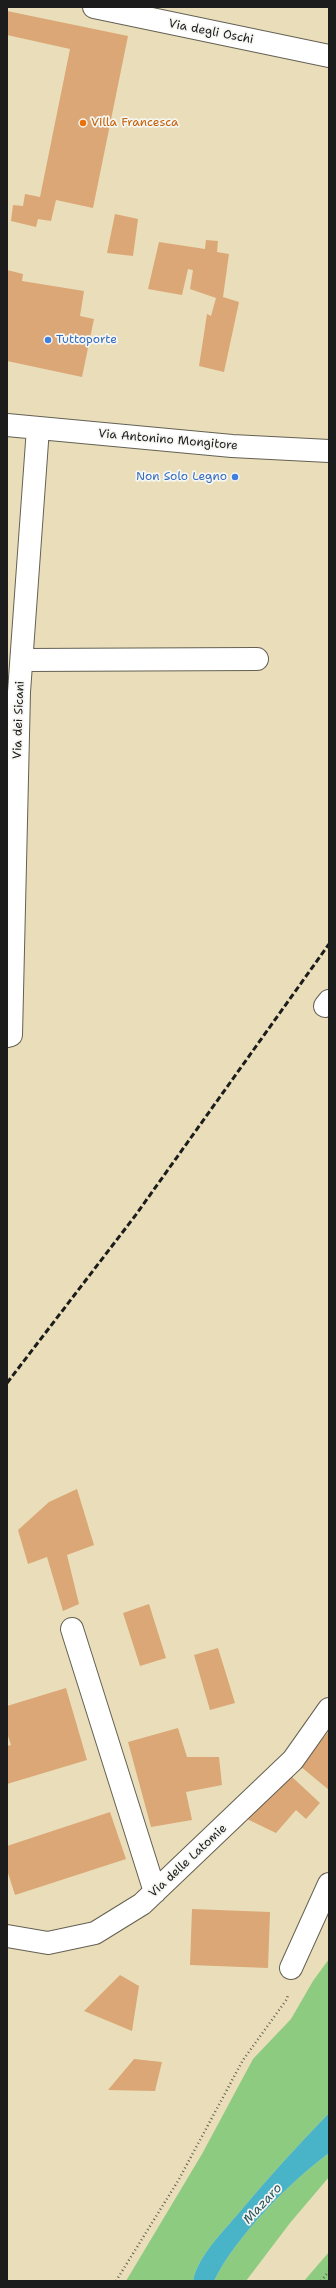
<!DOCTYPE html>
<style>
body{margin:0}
#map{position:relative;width:336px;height:2288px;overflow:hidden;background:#e9deb9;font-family:"Shantell Sans",sans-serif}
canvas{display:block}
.frame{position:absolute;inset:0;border:8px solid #1c1c1c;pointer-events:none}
</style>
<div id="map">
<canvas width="336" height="2288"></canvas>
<div class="frame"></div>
</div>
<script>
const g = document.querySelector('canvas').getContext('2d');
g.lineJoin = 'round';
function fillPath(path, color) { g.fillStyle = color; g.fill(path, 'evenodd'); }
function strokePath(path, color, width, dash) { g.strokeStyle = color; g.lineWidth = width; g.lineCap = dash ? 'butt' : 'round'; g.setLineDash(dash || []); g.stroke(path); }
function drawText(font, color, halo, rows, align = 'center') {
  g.font = font + ' "Shantell Sans",sans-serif'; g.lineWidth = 3.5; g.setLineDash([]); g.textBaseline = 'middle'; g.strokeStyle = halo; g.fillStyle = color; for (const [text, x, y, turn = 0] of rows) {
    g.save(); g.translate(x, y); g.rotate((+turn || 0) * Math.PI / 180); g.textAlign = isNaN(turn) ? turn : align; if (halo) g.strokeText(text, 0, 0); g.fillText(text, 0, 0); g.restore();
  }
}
const green = new Path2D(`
 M329,1959V2113C297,2146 266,2180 237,2215C221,2234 198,2256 193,2281H126L202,2154L253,2059L291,2019L313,1981Z
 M329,2153V2177L290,2223L246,2281H214C236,2236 289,2183 329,2153Z
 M329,2252V2281H304Z`);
const water = new Path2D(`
 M329,2113V2153C289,2183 236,2236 214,2281H193C198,2256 221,2234 237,2215C266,2180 297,2146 329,2113Z`);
const building = new Path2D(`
 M7,11L128,36L93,208L56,200L51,221L38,219L36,227L11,221L13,205L23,206L25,194L40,197L70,49L7,35Z
 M115,214L138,219L133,256L107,253Z
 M206,240L218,241L217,252L229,254L223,297L239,302L224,372L199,366L207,314L211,316L216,298L190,289L193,270L188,269L182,295L148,289L159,242L205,249Z
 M7,270L23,274L22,281L84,291L80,316L94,319L82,377L7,361Z
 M77,1489L94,1545L67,1555L79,1604L63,1611L47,1557L28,1564L18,1530L49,1502Z
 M149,1604L166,1658L140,1666L123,1613Z
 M218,1648L235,1703L210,1710L194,1655Z
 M66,1688L87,1760L7,1784V1746L11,1745L7,1733V1706Z
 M178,1728L187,1757H219L222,1785L186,1792L192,1820L151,1827L128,1742Z
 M329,1731V1790L300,1766Z
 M290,1775L320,1803L306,1819L296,1810L276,1833L247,1819Z
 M110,1812L126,1859L15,1895L7,1870V1846Z
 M192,1909L270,1912L268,1968L190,1965Z
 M120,1975L139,1986L132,2031L84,2011Z
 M134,2059L162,2062L155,2091L108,2090Z`);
const path = new Path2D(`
 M116,2281L178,2181L243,2060L287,1999L288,1994
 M321,2281L329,2271`);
const minor = new Path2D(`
 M94,7L329,56
 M7,425L232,446L329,451
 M23,660L257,659
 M325,1006L329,1001
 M7,1036L11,1035L19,692L38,428
 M72,1629L155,1892
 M7,1936L48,1943L95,1933L142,1904L293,1760L329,1709
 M291,1968L329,1884`);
const rail = new Path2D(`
 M7,1383L135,1216L329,944`);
const markers = [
 [83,123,4,"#e8710a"],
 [48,340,4,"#3f7fe0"],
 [235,477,4,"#3f7fe0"]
];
const streetNames = [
 ["Via degli Oschi",211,32,11],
 ["Via Antonino Mongitore",168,440,5],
 ["Via dei Sicani",19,720,-88],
 ["Via delle Latomie",188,1861,-43]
];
const foodNames = [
 ["Villa Francesca",91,123]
];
const shopNames = [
 ["Tuttoporte",56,340],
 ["Non Solo Legno",227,477,"right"]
];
const waterNames = [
 ["Mazaro",263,2204,-47]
];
fillPath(green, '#8dcb81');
fillPath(water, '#49b3c7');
fillPath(building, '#dba776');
strokePath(minor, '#646053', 24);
strokePath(path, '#646053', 2.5, [1, 3]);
strokePath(minor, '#fff', 22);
strokePath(rail, '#1c1c1c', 3, [6, 3]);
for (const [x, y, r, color] of markers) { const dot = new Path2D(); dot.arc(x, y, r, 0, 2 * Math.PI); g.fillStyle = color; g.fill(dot); strokePath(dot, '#f6f6f2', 1.5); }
drawText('12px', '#1c1c1c', '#f6f6f2', streetNames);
drawText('12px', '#c56008', '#f6f6f2', foodNames, 'left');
drawText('12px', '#366cbe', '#f6f6f2', shopNames, 'left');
drawText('italic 13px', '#2e5860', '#f6f6f2', waterNames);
</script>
